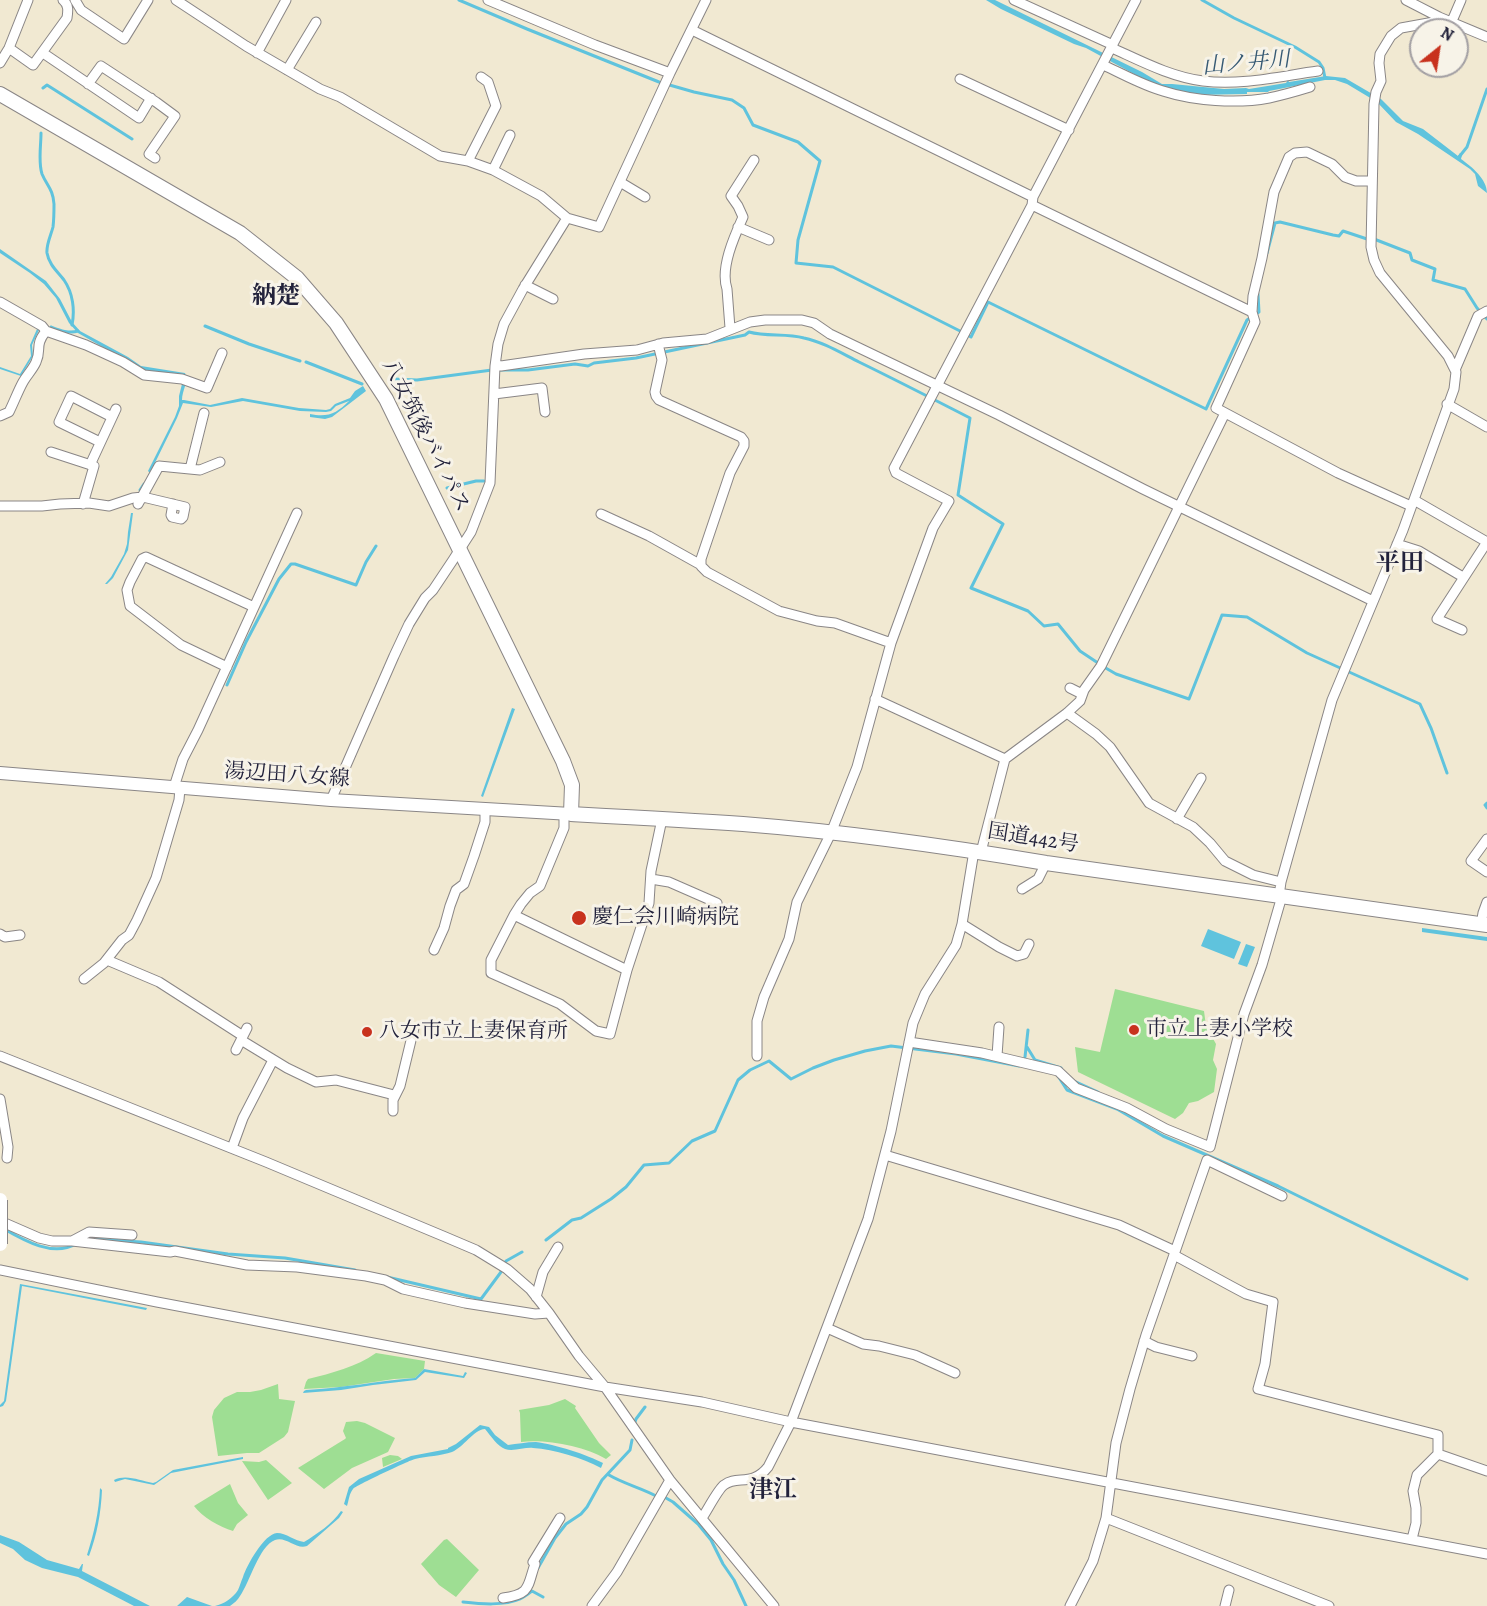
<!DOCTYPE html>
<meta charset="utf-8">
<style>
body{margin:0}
#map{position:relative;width:1487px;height:1606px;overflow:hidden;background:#f1e9d2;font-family:Alegreya,serif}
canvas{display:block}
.north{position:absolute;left:1409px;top:18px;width:60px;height:60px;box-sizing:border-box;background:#f7f3e8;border:2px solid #a29fa3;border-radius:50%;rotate:30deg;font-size:16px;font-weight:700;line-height:24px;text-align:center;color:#22223b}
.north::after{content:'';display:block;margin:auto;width:21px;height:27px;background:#c8321e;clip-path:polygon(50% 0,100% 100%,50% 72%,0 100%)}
</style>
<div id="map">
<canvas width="1487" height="1606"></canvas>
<div class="north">N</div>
</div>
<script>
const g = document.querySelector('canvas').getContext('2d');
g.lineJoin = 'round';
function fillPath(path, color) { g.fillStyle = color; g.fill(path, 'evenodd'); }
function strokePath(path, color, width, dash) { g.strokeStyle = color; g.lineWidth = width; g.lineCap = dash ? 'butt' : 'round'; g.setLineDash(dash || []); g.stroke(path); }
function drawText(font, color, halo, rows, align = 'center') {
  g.font = font + ' Alegreya,"Noto Serif JP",serif'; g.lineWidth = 6; g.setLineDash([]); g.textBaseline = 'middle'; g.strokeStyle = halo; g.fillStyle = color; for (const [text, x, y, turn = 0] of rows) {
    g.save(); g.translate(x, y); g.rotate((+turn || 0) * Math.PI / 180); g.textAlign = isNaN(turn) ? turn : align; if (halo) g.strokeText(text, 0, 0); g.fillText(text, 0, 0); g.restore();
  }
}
const green = new Path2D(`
 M1115,989L1204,1011L1206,1026L1216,1044L1213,1060L1217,1069L1214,1092L1198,1101L1189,1103L1183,1113L1175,1119L1078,1072L1075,1047L1100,1052Z
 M376,1353L425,1361L424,1369L415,1378L394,1379L341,1387L304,1389L306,1382L308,1379C332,1373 356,1367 376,1353Z
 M278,1384L279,1399L295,1401L288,1432L284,1437L259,1453H247L218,1456L212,1417L214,1410L224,1398L237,1392H250L261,1390Z
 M565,1399L576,1406L575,1408L599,1443L611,1455L606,1459C584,1446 546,1439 521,1442L520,1413L519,1410L549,1405Z
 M357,1421L365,1423L395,1438L388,1452L352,1468L324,1489L298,1468L345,1439L346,1438L343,1431L346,1422Z
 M390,1455L398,1456L402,1459L383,1467L382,1458Z
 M266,1460L292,1483L268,1500L242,1461L259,1462Z
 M230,1484L238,1503L248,1515L237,1524L233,1531C220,1527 202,1517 194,1506Z
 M447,1539L479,1570L456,1597L439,1585L421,1564L444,1540Z`);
const water = new Path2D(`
 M981,0H995L1142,72L1162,84H1172L1224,89L1246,88L1249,89L1286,83L1288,80L1289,82L1326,76L1345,78L1381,99L1403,121L1423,129L1458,156L1460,153L1462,155L1461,159C1472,167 1487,179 1487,193L1478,186L1475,174L1470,169L1418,134L1396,122L1377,102L1347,84L1335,80H1325L1269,91L1268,92H1247V94L1195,95L1156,86L1086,48L1074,44L1001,9L986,0Z
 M0,249L46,281L60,299L72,322L80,331L128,357L141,366L185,373C189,381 182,391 182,400H184L210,405L242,398L299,408L326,410L330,409L335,404L350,398L355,391L363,386L366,391L332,417L325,419L310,417V414C328,418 337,413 349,401L336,406L331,411L326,412L300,411L243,401L211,407L183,403L177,418L150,473L148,471L175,417L179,406V396L184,376L143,370L78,333L69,323L56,298L44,284L30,273L0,253Z
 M37,329L39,330L32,345L33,356L21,376L0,369V367L20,374L31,356L30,345Z
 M131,513H133L128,550L113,578L107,584H105L111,577L124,554L127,544L128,532Z
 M512,708L515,709L483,797L481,796Z
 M1422,928L1487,937V941L1422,932Z
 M1208,929L1241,942L1234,959L1201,946Z
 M1246,944L1255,947L1247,967L1238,964Z
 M20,1284L147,1308L146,1310L22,1286L6,1401L3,1406L0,1407V1405L4,1401Z
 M424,1369L463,1376L465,1372L467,1373L464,1378L425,1372L416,1380L373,1385L341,1390L303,1393L304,1391L306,1390C343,1388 378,1381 415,1378Z
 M480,1425L489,1427L495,1435L508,1445C517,1444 526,1442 536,1442C554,1444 588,1455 603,1463L601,1468C582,1458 554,1449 533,1448C525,1447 513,1452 505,1449C497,1446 491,1436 485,1429C473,1430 464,1447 452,1452C441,1456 427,1456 415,1459C410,1460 355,1486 353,1489C349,1494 349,1500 347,1506L344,1504L349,1487L359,1479L411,1456L448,1449V1448L456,1444Z
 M243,1457V1459L171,1473L154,1485L125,1479L115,1482L114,1480C127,1474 140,1481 153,1483L156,1482L173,1470Z
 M100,1488L102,1490C101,1513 97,1535 89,1556L87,1555C94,1533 99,1512 100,1488Z
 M341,1511L343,1512L339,1518L307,1546C296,1550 286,1536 275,1540C259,1546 250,1582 240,1596C238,1600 234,1603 230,1606H215C224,1604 233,1598 238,1590C240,1586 241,1581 243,1577C247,1565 264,1534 277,1533C286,1533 295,1541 304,1542C317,1534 332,1524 341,1511Z
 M0,1535L19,1542L47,1560L79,1569L82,1564H83L82,1571L150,1606H134L78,1577L42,1568L25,1560L13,1549L0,1543Z
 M187,1597L212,1606H177Z`);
const stream = new Path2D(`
 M459,0L527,29L659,82L694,92L732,100L744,108L753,125L798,142L820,161L798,240L796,263L833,267L960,331
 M1202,0L1234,18L1295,47L1319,62L1323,68L1325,78
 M43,88L47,85L132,139
 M41,133C41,146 38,162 42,174C47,186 53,189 54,204C54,211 54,219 53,227C51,235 46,245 47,253C49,265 58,272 64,280C73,293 75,310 72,325
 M1459,157L1467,147L1487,89
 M1267,253L1275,223L1280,222L1333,235L1339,236L1343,231L1367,239H1374L1410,253L1412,260L1435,269L1433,280L1465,289L1477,308L1487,319
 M205,326L249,344L300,361
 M51,327C59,330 69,334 78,331
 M969,336L971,337L988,302L1206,409L1247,320L1259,312L1258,294
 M306,362L362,384
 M499,370H528L575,364L588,366L594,363L636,358L745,335L749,332C767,337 786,333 804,338C823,342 841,353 859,362C896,380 933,399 970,418L958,495L1003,524L971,588L1028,611L1044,626L1058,624L1080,651L1104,667L1116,674L1189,699L1222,615L1247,617L1307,653L1420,704L1431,728L1447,773
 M393,379L417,380L492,370
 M447,488L476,481H484
 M140,490L144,484
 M227,685L246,642L279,579L291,564H295L356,585L366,562L376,546
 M1487,803L1485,805L1487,808
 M1027,1047L1035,1060L1061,1068
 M1025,1057L1028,1030
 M1058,1076L1067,1090L1117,1109L1163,1136L1278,1186L1467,1279
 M1074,1081L1098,1092
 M4,1229C25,1241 53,1257 76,1244
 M93,1239L141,1242L228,1254L285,1258L355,1270
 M546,1240L572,1220L581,1218L611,1199L626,1187L644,1165L669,1163L692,1141L715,1131L738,1080L750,1070L769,1061L791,1079L813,1068L834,1060L865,1051L891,1046L956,1054L1019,1066
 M387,1277L481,1299L501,1272L506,1261L522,1252
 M635,1422L636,1419L645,1407
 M609,1475C624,1484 642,1488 658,1497
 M666,1498L673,1502L698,1524L711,1540L723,1564L734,1580L746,1606
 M538,1568L555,1538L566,1524L581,1514L587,1507L602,1480L630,1450L632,1440
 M463,1602C481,1604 504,1606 520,1599C524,1597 528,1594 532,1591L543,1597`);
const minor = new Path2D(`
 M75,0L81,10L124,39L148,0
 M176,0L246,46L320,89L340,97L440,156L468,161L493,170L541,196L567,218L599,227L670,73L706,0
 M488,0L595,45L670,73
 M1014,0L1113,45
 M1406,0L1439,17L1487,37
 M1452,21L1461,0
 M692,30L1033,197
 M9,48L33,65L67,18C68,11 69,5 63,0
 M1112,48C1141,61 1171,77 1203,81C1241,86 1281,76 1318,71
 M43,53L139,118L151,98
 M257,53L286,0
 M0,63L9,48L28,0
 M1103,65C1123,74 1142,85 1163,91C1194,101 1237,104 1269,98C1283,95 1297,91 1310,87
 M287,70L316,22
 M960,79L1069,130
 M88,84L101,66L156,102L175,116L149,154L155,158
 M468,161L496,106L488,82L481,77
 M493,170L510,135
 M1371,181H1356L1345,177L1332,164L1307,152L1295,153L1289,157L1274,192L1262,258L1253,296L1252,312L1255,322L1216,408L1338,473L1411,506
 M620,182L645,197
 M1032,205L1252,312
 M738,227L769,240
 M525,285L553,299
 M0,302L42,326L46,331
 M730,328L727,289C720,268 734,237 743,217L738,206L731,196L754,160
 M658,344L662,360L655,392L656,396L659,400L741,437L744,441V446L730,473L701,559V566L707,572L779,611L817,621L835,623L891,643
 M496,365L501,366L584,354L637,350L663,343L707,339L750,322L765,320H802L814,323L830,334L999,415L1143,489L1373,601
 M1455,370L1478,316L1487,311
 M494,394L542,388L545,412
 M1447,404L1487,427
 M0,416L9,412C14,402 18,391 23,382C27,375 33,369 36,362C42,349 34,346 46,331L86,345L123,362L144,375L182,379L207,388L222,353
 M100,442L59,422L71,396L112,417
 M51,452L94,466L83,504
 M90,465L116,409
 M190,469L204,413
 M1414,500L1487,542
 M138,504L159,466L200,470L220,462
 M0,506H42L60,504L89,503L109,506L133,498L143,497L185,507L183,517L181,519L172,517L171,515L173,504
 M601,514L649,536L701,565
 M1397,544L1419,551L1463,577
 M1462,630L1437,619L1487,542
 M227,667L181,645L130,606L127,590L130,582L142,559L146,557L254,607
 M1070,688L1082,694
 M875,699L1005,759
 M1067,713L1096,734L1110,747L1149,803L1193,827L1210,843L1225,861L1253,875L1281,882
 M174,787L183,759L198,730L297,513
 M331,800L394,656L409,624L425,598L433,590L453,560L471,532L490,483L495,366L498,344L504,324L523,289L567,218
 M564,813V828L540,886L530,893L521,904L514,915L491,960V973L560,1004L596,1031L610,1034L627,970L649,903L651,871L662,819
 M1177,819L1201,778
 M1487,839L1471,861L1487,872
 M981,852L1005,759L1067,713L1080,701L1084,690L1101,666L1225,413
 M651,879L669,882L717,903
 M1022,889L1038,879L1046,863
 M1279,896L1281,882L1332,700L1403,530L1454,389L1456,372L1448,356L1380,273L1374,260L1371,247L1374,104L1376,92L1381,81L1379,63L1380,54L1391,36L1401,28L1434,22L1439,17
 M514,915L627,970
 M962,924L999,947L1017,956L1024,954L1029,944
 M1481,925L1483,913L1487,902
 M0,934L5,937L20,935
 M434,950L444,928L450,906L456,890L464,884L474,856L485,822V809
 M107,960L159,982L243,1036
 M84,979L104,963L122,940L129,935L137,920L156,878L179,800L180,788
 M241,1040L287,1068L316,1082L336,1080L394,1095
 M909,1042L982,1053L1058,1071L1076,1088L1127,1108L1166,1129L1210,1147L1244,1014L1262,965L1282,896
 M236,1050L247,1028
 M0,1056L266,1162L443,1236L476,1250L507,1269L530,1289L549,1313L579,1356L605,1387L670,1480L774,1606
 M757,1056V1021L764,997L789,939L797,902L831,833L857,767L891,643L933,528L949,501L896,473L894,468L1032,205L1033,197L1136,0
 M997,1056L999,1027
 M0,1099L8,1147L7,1158
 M393,1111V1100L400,1086L414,1028
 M232,1148L243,1118L273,1060
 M885,1155L1119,1225L1175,1251
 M0,1221L39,1238L52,1241H72L170,1252L175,1251L247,1265L297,1267L366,1276L385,1280L403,1289L465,1303L535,1314L549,1313
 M72,1241L89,1232L132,1235
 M1174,1255L1231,1286L1246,1294L1273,1302L1265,1364L1258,1389L1438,1435V1454
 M0,1270L157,1302L605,1387L702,1402L791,1422L1487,1554
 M536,1297L543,1272L558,1247
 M827,1328L863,1344L879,1346L915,1355L955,1373
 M1144,1341L1156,1347L1192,1356
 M702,1518C707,1511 718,1489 724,1485C737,1475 752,1487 768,1467L791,1422L868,1219L891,1131L913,1023L925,994L956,945L962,924L974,851
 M1106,1518L1329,1606
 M1412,1539L1416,1523V1508L1413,1491L1417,1475L1438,1454L1487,1471
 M503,1598C531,1594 527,1587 535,1564L533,1562L560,1518
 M592,1606L617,1572L670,1480
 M1070,1606L1093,1561L1106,1518L1116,1443L1130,1389L1146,1335L1207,1160L1282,1196
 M1225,1606L1229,1590`);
const major = new Path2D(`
 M0,773L331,800L571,814`);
const highway = new Path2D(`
 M0,94L240,233L297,278L336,323L386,399L563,761L572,785L571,814C628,817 686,820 743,824C844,832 946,846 1046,863L1487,925`);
const highwayBridge = new Path2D(`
 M0,1200V1244`);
const markers = [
 [579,918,8,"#c8321e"],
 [1134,1030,6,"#c8321e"],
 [367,1032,6,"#c8321e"]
];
const streetNames = [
 ["八女筑後バイパス",425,436,63],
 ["湯辺田八女線",287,776,4],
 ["国道442号",1033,839,9]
];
const poiNames = [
 ["慶仁会川崎病院",592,918],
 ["市立上妻小学校",1146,1030],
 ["八女市立上妻保育所",379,1032]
];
const waterNames = [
 ["山ノ井川",1246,64,-5]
];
const quarterNames = [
 ["納楚",276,297],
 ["平田",1400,564],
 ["津江",773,1491]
];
fillPath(green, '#9ede93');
fillPath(water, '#5fc3dd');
strokePath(stream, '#5fc3dd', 3);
strokePath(minor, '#8a8686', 11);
strokePath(major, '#8a8686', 14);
strokePath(highway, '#8a8686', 16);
strokePath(minor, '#fff', 9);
strokePath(major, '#fff', 12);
strokePath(highway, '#fff', 14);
strokePath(highwayBridge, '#8a8686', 16, []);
strokePath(highwayBridge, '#fff', 14);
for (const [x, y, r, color] of markers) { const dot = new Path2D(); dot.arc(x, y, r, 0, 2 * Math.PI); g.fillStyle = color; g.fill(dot); strokePath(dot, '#f7f3e8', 2); }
drawText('21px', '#22223b', '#f7f3e8', streetNames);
drawText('21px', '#22223b', '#f7f3e8', poiNames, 'left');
drawText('italic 22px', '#375a74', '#f7f3e8', waterNames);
drawText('bold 24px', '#22223b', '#f7f3e8', quarterNames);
</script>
